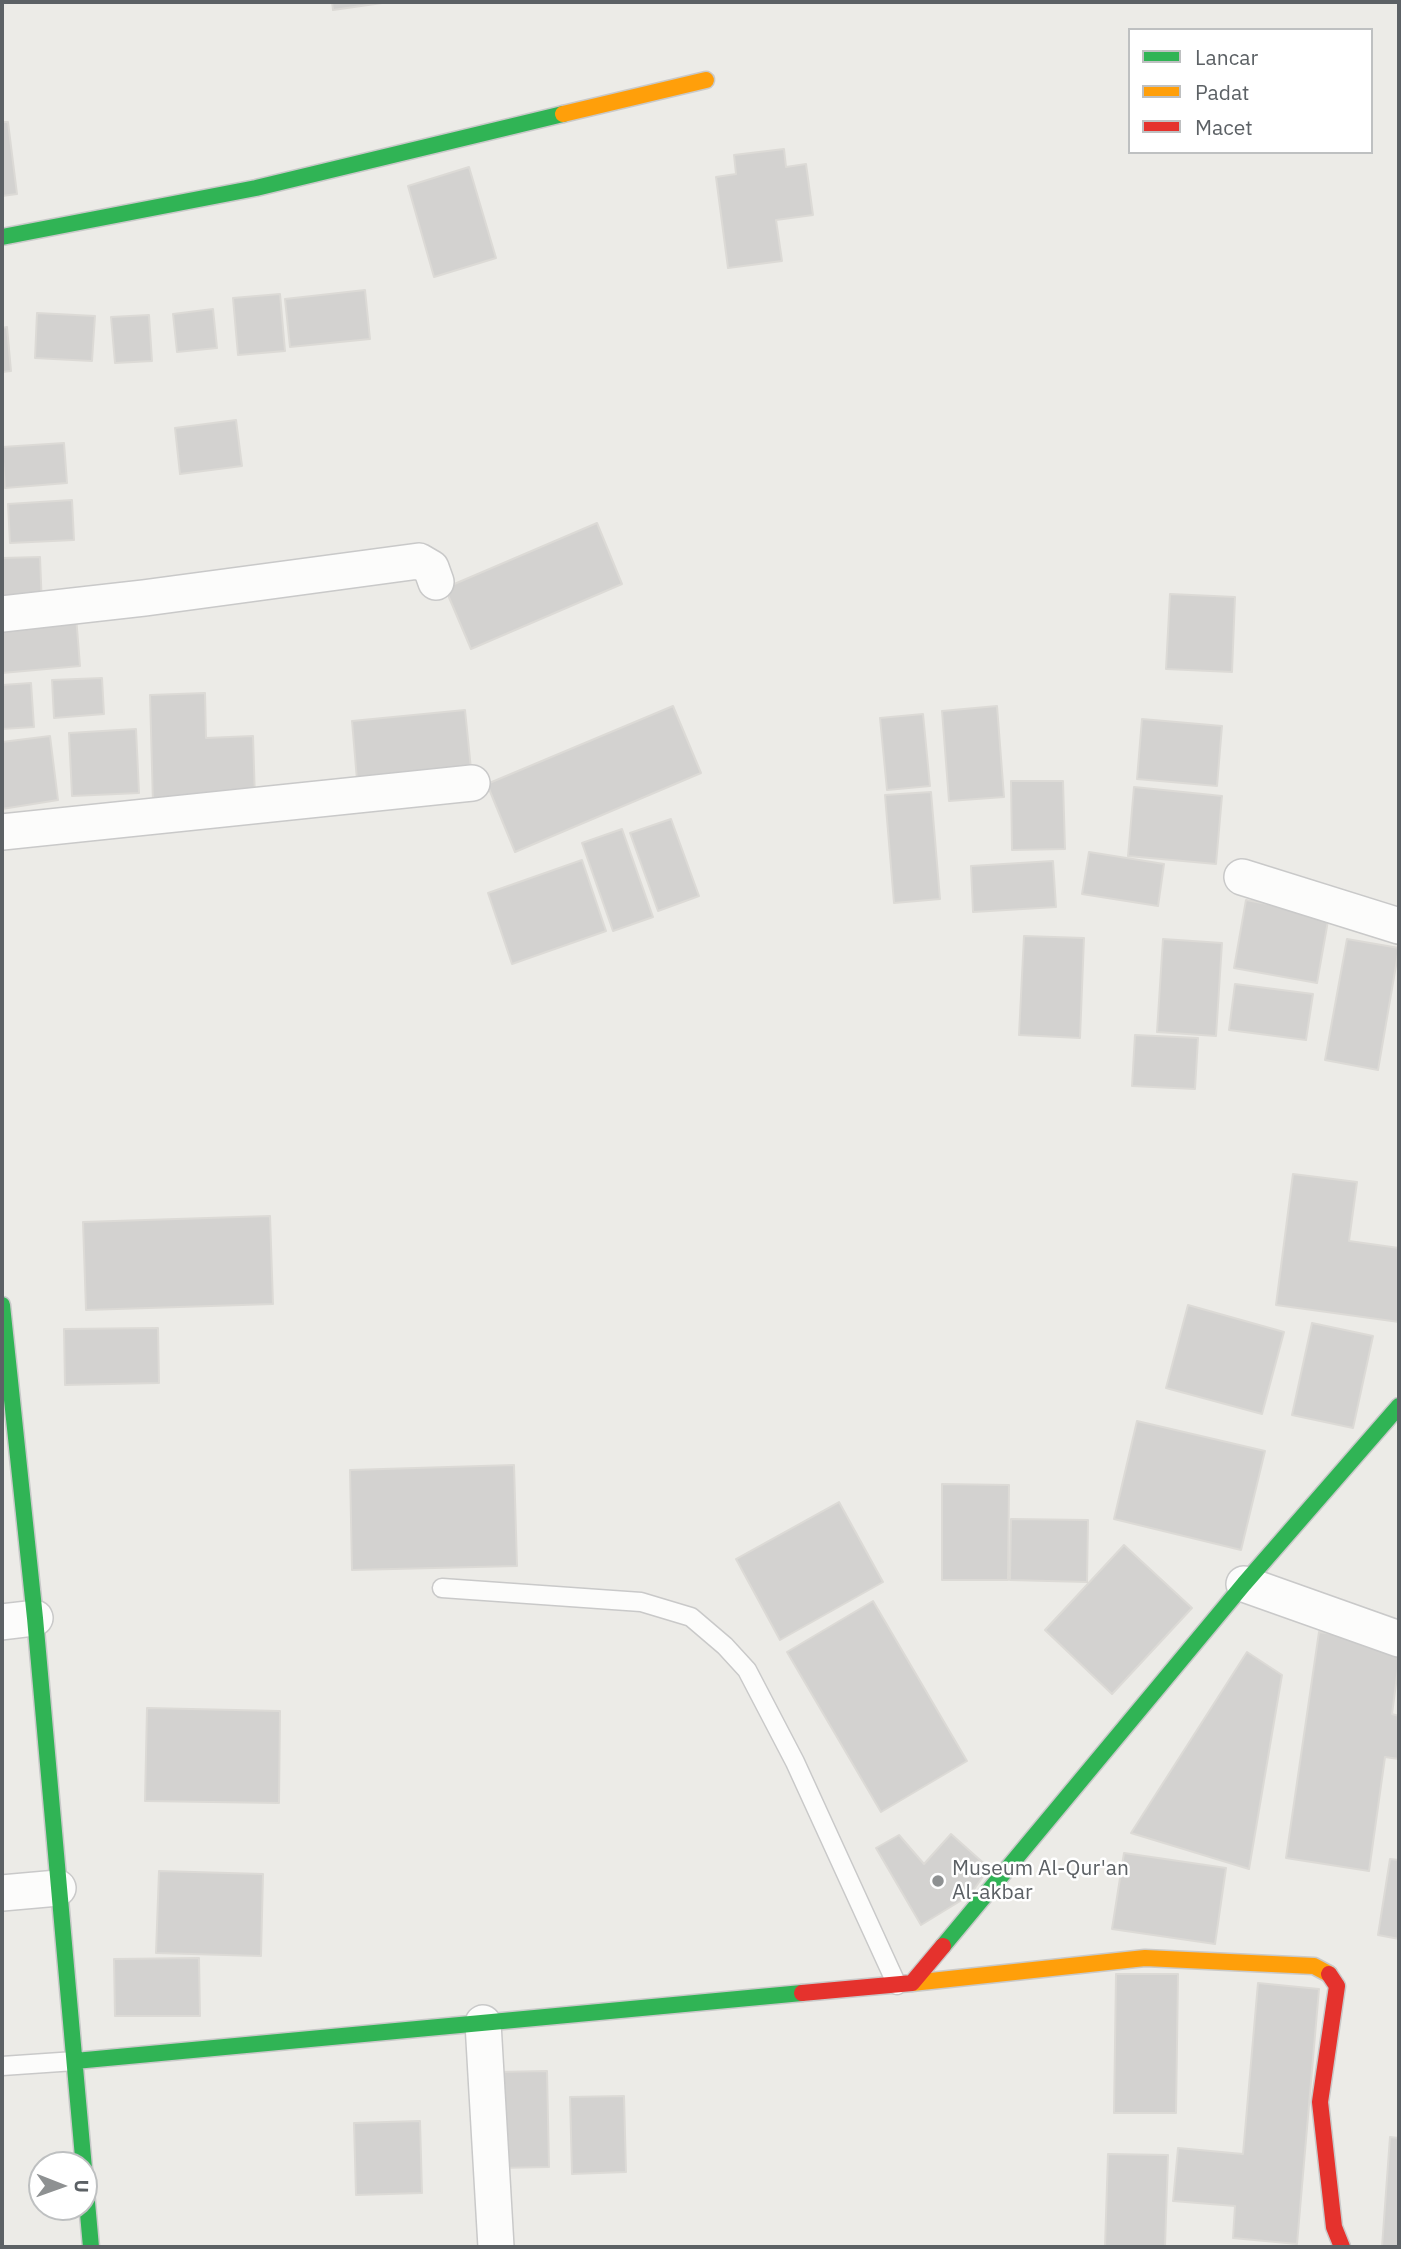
<!DOCTYPE html>
<style>
body{margin:0}
#map{position:relative;width:1401px;height:2249px;overflow:hidden;background:#ecebe7;font-family:"IBM Plex Sans",sans-serif}
canvas{display:block}
.frame{position:absolute;inset:0;border:4px solid #5c6165;pointer-events:none}
.legend{position:absolute;left:1128px;top:28px;width:245px;height:126px;box-sizing:border-box;background:#fff;border:2px solid #bec0c1;margin:0;padding:9px 12px;list-style:none;font-size:21px;color:#5c6165}
.legend li{display:flex;align-items:center;gap:14px;height:35px}
.legend b{width:35px;border:2px solid #bec0c1}
.north{position:absolute;left:28px;top:2151px;width:70px;height:70px;box-sizing:border-box;background:#fff;border:2px solid #bec0c1;border-radius:50%;rotate:91deg;font-size:19px;font-weight:700;line-height:28px;text-align:center;color:#5c6165}
.north::after{content:'';display:block;margin:auto;width:24px;height:32px;background:#8e9192;clip-path:polygon(50% 0,100% 100%,50% 72%,0 100%)}
</style>
<div id="map">
<canvas width="1401" height="2249"></canvas>
<div class="frame"></div>
<ul class="legend">
<li><b style="height:9px;background:#30b455"></b>Lancar</li>
<li><b style="height:9px;background:#ff9f0a"></b>Padat</li>
<li><b style="height:9px;background:#e5322d"></b>Macet</li>
</ul>
<div class="north">U</div>
</div>
<script>
const g = document.querySelector('canvas').getContext('2d');
g.lineJoin = 'round';
function fillPath(path, color) { g.fillStyle = color; g.fill(path, 'evenodd'); }
function strokePath(path, color, width, dash) { g.strokeStyle = color; g.lineWidth = width; g.lineCap = dash ? 'butt' : 'round'; g.setLineDash(dash || []); g.stroke(path); }
function drawText(font, color, halo, rows, align = 'center') {
  g.font = font + ' "IBM Plex Sans",sans-serif'; g.lineWidth = 5; g.setLineDash([]); g.textBaseline = 'middle'; g.strokeStyle = halo; g.fillStyle = color; for (const [text, x, y, turn = 0] of rows) {
    g.save(); g.translate(x, y); g.rotate((+turn || 0) * Math.PI / 180); g.textAlign = isNaN(turn) ? turn : align; if (halo) g.strokeText(text, 0, 0); g.fillText(text, 0, 0); g.restore();
  }
}
const building = new Path2D(`
 M332,2H382V3L333,10Z
 M2,122H8L17,194L2,196Z
 M784,149L786,167L806,164L813,215L776,220L782,261L728,268L716,177L736,174L734,155Z
 M469,167L496,258L434,277L408,186Z
 M365,290L370,339L290,347L285,299Z
 M280,294L285,351L238,355L233,298Z
 M213,309L217,348L177,352L173,314Z
 M37,313L95,316L92,361L35,358Z
 M149,315L152,361L115,363L111,317Z
 M7,327L11,371L2,372V328Z
 M236,420L242,466L180,474L175,428Z
 M64,443L67,483L5,488L2,447Z
 M72,500L74,540L10,543L8,504Z
 M597,523L622,584L471,649L445,588Z
 M40,557L42,607L2,608V558Z
 M1170,594L1235,597L1232,672L1166,669Z
 M76,616L80,666L2,673V623Z
 M102,678L104,714L54,718L52,680Z
 M31,683L34,727L2,729V685Z
 M205,693L206,738L253,736L255,800L153,804L150,695Z
 M673,706L701,773L515,852L487,784Z
 M997,706L1004,797L949,801L942,711Z
 M465,710L471,769L357,780L352,721Z
 M923,714L930,786L887,790L880,718Z
 M1142,719L1222,726L1217,786L1137,779Z
 M136,729L139,793L72,796L69,733Z
 M50,736L58,800L2,809V742Z
 M1011,781H1063L1065,849L1012,850Z
 M1134,787L1222,796L1216,864L1128,856Z
 M931,792L940,899L894,903L885,795Z
 M671,819L699,896L658,911L630,833Z
 M622,829L653,917L613,931L582,843Z
 M1089,852L1164,864L1158,906L1082,894Z
 M582,860L606,931L512,964L488,893Z
 M1053,861L1056,907L973,912L971,866Z
 M1246,900L1329,915L1317,983L1234,968Z
 M1024,936L1084,938L1080,1038L1019,1035Z
 M1163,939L1222,943L1216,1036L1157,1032Z
 M1347,939L1399,948L1378,1070L1325,1060Z
 M1235,984L1313,994L1306,1040L1229,1030Z
 M1135,1035L1198,1038L1195,1089L1132,1086Z
 M1293,1174L1357,1182L1349,1241L1399,1248V1322L1276,1305Z
 M270,1216L273,1304L86,1310L83,1222Z
 M1188,1305L1284,1332L1262,1414L1166,1388Z
 M1312,1323L1373,1336L1353,1428L1292,1415Z
 M158,1328L159,1383L65,1385L64,1329Z
 M1137,1421L1265,1451L1241,1550L1114,1519Z
 M514,1465L517,1566L352,1570L350,1470Z
 M942,1484L1009,1485L1008,1580H942Z
 M839,1502L883,1582L780,1640L736,1559Z
 M1011,1519L1088,1520L1087,1582L1010,1580Z
 M1124,1545L1192,1608L1112,1694L1045,1630Z
 M873,1601L967,1761L881,1812L787,1652Z
 M1319,1632L1399,1643V1661L1392,1714L1399,1716V1759L1385,1757L1369,1871L1286,1858Z
 M1247,1652L1282,1675L1249,1869L1131,1833Z
 M147,1708L280,1711L279,1803L145,1801Z
 M951,1834L989,1868L970,1895L921,1925L876,1848L899,1835L924,1864Z
 M1124,1853L1226,1868L1215,1944L1112,1929Z
 M1390,1859L1399,1860V1939L1378,1935Z
 M159,1871L263,1874L261,1956L156,1953Z
 M199,1958L200,2016H115L114,1959Z
 M1116,1974H1178L1176,2113H1114Z
 M1258,1983L1319,1989L1297,2244L1233,2238L1235,2206L1173,2201L1178,2148L1243,2154Z
 M547,2071L549,2167L498,2168L496,2072Z
 M624,2096L626,2172L572,2174L570,2097Z
 M420,2121L422,2193L356,2195L354,2123Z
 M1390,2137L1399,2138V2247H1382Z
 M1108,2154L1168,2155L1165,2247H1105Z`);
const lane = new Path2D(`
 M442,1588L641,1602L691,1617L725,1646L747,1670L795,1762L897,1985
 M2,2066L75,2061`);
const street = new Path2D(`
 M2,614L144,598L419,561L431,568L436,582
 M2,832L472,783
 M1242,877L1399,926
 M1244,1584L1399,1639
 M2,1622L35,1618
 M2,1893L58,1888
 M483,2023L496,2247`);
const fast = new Path2D(`
 M2,237L256,188L563,114
 M2,1305L35,1618L91,2247
 M943,1946L1244,1584L1399,1406
 M75,2061L802,1993`);
const slow = new Path2D(`
 M563,114L706,80
 M912,1983L1145,1958L1314,1966L1329,1974`);
const jam = new Path2D(`
 M1329,1974L1337,1986L1320,2102L1334,2227L1342,2247
 M802,1993L912,1983L943,1946`);
const markers = [
 [938,1881,7,"#8e9192"]
];
const poiNames = [
 ["Museum Al-Qur'an",952,1869],
 ["Al-akbar",952,1893]
];
fillPath(building, '#d3d2d0');
strokePath(building, '#dcdad6', 2);
strokePath(lane, '#c9c9c9', 21);
strokePath(street, '#c9c9c9', 38);
strokePath(fast, '#c9c9c9', 19);
strokePath(slow, '#c9c9c9', 19);
strokePath(jam, '#c9c9c9', 19);
strokePath(lane, '#fcfcfb', 18);
strokePath(street, '#fcfcfb', 35);
strokePath(fast, '#30b455', 16);
strokePath(slow, '#ff9f0a', 16);
strokePath(jam, '#e5322d', 16);
for (const [x, y, r, color] of markers) { const dot = new Path2D(); dot.arc(x, y, r, 0, 2 * Math.PI); g.fillStyle = color; g.fill(dot); strokePath(dot, '#fff', 2.5); }
drawText('21px', '#5c6165', '#fff', poiNames, 'left');
</script>
